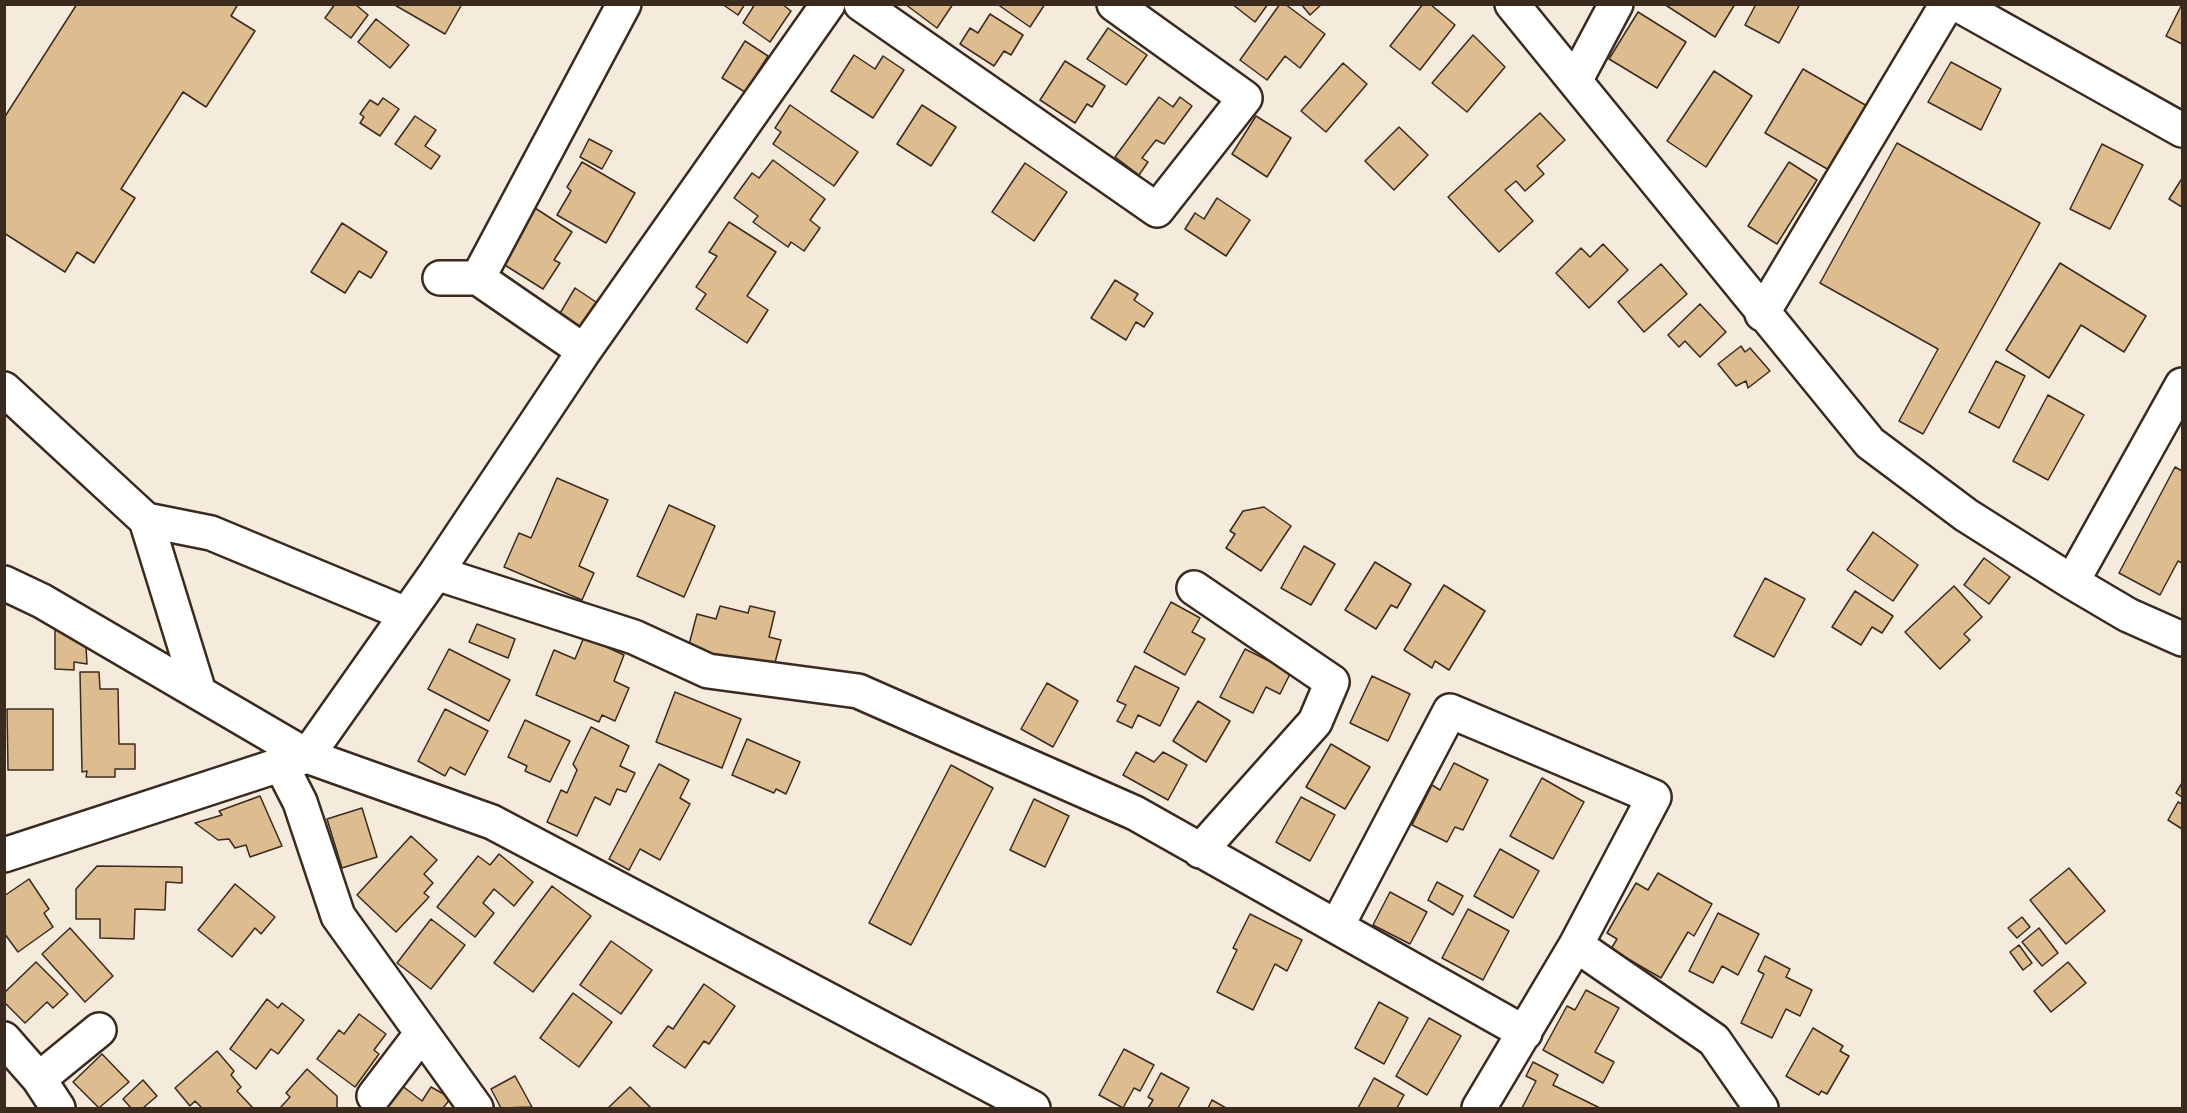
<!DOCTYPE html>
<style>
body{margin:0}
#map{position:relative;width:2187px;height:1113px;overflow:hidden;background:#f5ebdd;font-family:"Comic Neue",sans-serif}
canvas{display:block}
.frame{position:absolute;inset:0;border:6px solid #3b2a1e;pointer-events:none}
</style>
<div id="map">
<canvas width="2187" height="1113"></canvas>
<div class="frame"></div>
</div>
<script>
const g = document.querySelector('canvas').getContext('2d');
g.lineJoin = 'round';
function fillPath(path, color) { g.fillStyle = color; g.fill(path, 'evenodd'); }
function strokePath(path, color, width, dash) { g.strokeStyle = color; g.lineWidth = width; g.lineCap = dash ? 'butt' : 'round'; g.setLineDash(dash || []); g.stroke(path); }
const building = new Path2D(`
 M77,4H238L231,16L255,31L206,107L183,92L121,189L135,198L94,263L77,252L65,272L4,233V118Z
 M335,4H355L368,15L351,38L325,18Z
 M393,4H462L445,34Z
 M722,4H745L738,15Z
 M755,4H782L791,11L770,42L743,23Z
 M905,4H953L937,28Z
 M997,4H1045L1030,27Z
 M1232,4H1268L1255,22Z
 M1280,4H1285L1325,34L1300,68L1285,56L1267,80L1240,60Z
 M1301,4H1322L1310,15Z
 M1423,4H1430L1455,25L1420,70L1390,46Z
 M1664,4H1735L1715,37Z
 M1756,4H1800L1779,43L1745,25Z
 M2182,4V44L2166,36Z
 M1638,12L1686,42L1657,88L1609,59Z
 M990,14L1023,35L1011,55L1004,51L994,66L960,44L970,28L978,33Z
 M376,19L409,45L390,68L358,42Z
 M1108,28L1147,55L1126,85L1087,59Z
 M1473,35L1505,67L1467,112L1432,83Z
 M745,41L768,56L745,92L722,78Z
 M854,55L875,69L883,56L904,70L873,118L831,91Z
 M1065,61L1105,86L1092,107L1087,104L1075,123L1040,100Z
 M1951,62L2001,89L1981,130L1928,102Z
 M1343,63L1367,84L1326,132L1301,111Z
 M1803,69L1867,106L1829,170L1765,133Z
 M1714,71L1752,96L1706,167L1667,141Z
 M1159,97L1173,107L1180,97L1192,106L1164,144L1156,140L1142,158L1148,162L1139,175L1115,157Z
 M383,98L399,109L380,136L360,123L364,117L360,114L370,100L378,105Z
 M790,105L858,152L834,186L773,144L781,132L775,128Z
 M922,105L956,127L931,166L897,144Z
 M1540,113L1565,140L1537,166L1544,174L1525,191L1516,181L1505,190L1533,221L1499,252L1448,197Z
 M415,116L436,130L425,146L440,156L431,169L395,144Z
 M1256,116L1291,138L1267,177L1232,154Z
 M1399,127L1428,155L1394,190L1365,161Z
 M589,139L612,151L602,169L580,157Z
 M1897,143L2040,223L1923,434L1899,421L1938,349L1820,283Z
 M2102,144L2143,165L2110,229L2070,209Z
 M773,160L825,199L810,220L820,228L804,251L791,242L788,247L753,222L758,216L734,198L752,173L759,178Z
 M582,162L635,193L606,243L557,215L571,191L567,187Z
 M1789,162L1817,180L1777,244L1748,226Z
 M1025,163L1067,192L1034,241L992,212Z
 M2181,180L2182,181V207L2169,199Z
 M1217,198L1250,220L1226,256L1185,229L1195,213L1204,219Z
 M535,208L572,232L554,260L560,263L543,289L500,262Z
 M729,222L776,252L747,296L768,310L747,343L696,309L706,294L696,287L717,256L709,252Z
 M342,223L387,252L371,278L359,271L345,293L311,272Z
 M1603,244L1628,270L1589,308L1556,273L1581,248L1590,257Z
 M2060,263L2146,316L2124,352L2081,325L2049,378L2006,350Z
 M1661,264L1687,294L1644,332L1618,302Z
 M1115,280L1138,294L1134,300L1153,313L1144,327L1136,322L1126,340L1091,318Z
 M575,288L596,302L580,328L559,315Z
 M1700,304L1726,332L1700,357L1685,341L1679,347L1668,335Z
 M1741,346L1745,352L1750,348L1770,371L1748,388L1746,381L1736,386L1718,364Z
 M1996,361L2025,376L1999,428L1969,412Z
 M2048,395L2084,415L2048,480L2013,461Z
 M2175,467L2182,471V563L2178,561L2160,595L2119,573Z
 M557,478L608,500L579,566L594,573L582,600L504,567L519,533L531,538Z
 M669,505L715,526L684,597L637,576Z
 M1264,507L1291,526L1261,571L1226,548L1235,534L1230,531L1243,511Z
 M1873,532L1918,565L1893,601L1847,570Z
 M1304,546L1335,564L1311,605L1281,588Z
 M1984,558L2010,577L1989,604L1964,585Z
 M1375,562L1411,584L1397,608L1391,605L1376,629L1345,610Z
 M1765,578L1805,599L1774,657L1734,636Z
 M1444,585L1485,611L1449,670L1435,661L1432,668L1404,650Z
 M1954,586L1982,617L1964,634L1970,640L1940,669L1905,632Z
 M1855,591L1893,616L1882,633L1872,627L1861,645L1832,627Z
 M1171,602L1200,618L1192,632L1205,639L1185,675L1144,652Z
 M720,606L748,613L750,606L775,612L769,637L781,640L773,670L686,656L697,614L716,619Z
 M477,624L515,639L508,658L469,642Z
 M55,628L86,646L87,664L74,662V670L55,669Z
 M584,637L624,655L614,681L629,688L615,721L602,715L599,722L536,695L554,650L575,659Z
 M449,649L510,680L489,721L428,689Z
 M1245,649L1291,672L1280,694L1266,687L1253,713L1220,697Z
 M1135,666L1179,688L1160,726L1138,715L1132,728L1117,721L1126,705L1117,701Z
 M80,672H99L100,689H118L119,744H135V769H115V777H86L87,771L82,772Z
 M1372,676L1410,694L1388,741L1350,723Z
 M1047,683L1078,701L1053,747L1021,729Z
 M675,692L741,719L722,768L656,742Z
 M1198,701L1230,721L1206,762L1173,741Z
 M7,709H53V770H8Z
 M445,709L488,731L465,775L450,767L445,776L418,761Z
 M525,720L570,741L550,782L525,771L527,766L508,757Z
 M591,727L629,746L620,766L635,773L626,792L617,789L610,805L595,797L577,836L547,822L561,790L567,793L577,770L573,764Z
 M747,739L800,762L786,794L776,789L774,793L732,775Z
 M1331,744L1370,767L1345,809L1306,787Z
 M1136,752L1154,762L1163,752L1187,765L1168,800L1123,775Z
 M1454,763L1488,780L1463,830L1455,827L1447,842L1412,825L1432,785L1440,790Z
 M659,764L689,780L680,798L690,804L660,860L640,849L629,870L609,859Z
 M951,765L993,788L911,945L869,923Z
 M1542,778L1584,802L1553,859L1510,836Z
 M2182,783V797L2176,793Z
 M260,796L282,846L250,857L246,845L235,848L229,839L218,840L195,823L222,815L219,811Z
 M1301,797L1335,815L1310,861L1276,842Z
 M1034,799L1069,816L1045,867L1010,850Z
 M2178,802L2182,804V829L2168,820Z
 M362,808L377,857L342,868L327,819Z
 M411,836L437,860L424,874L433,883L424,893L429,897L396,932L357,895Z
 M1500,849L1539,871L1513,918L1474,896Z
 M499,854L533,882L514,906L494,889L483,903L494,913L475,937L437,907L478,856L490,865Z
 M97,866L182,867V883L166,882L165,910L135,909L134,939L100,938V919H76V889Z
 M2069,868L2105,911L2066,944L2030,900Z
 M1658,873L1712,904L1694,936L1688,932L1661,978L1611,949L1617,939L1607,933L1636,883L1648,890Z
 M29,879L49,909L44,913L53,927L18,952L4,933V896Z
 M1437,882L1463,896L1453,915L1428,900Z
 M235,884L275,917L261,934L255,928L232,957L198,930Z
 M552,886L591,916L533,992L494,963Z
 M1390,892L1427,912L1410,944L1373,925Z
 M1468,909L1509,931L1483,980L1442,958Z
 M1718,913L1759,934L1738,975L1722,966L1713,983L1689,971Z
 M1250,914L1302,940L1287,971L1275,964L1253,1010L1217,992L1237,950L1233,948Z
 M2022,917L2030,927L2017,938L2008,928Z
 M431,919L465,945L431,989L397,963Z
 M70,928L113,976L85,1002L42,954Z
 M2039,928L2058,953L2042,966L2022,942Z
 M611,941L652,970L621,1014L580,985Z
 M2019,945L2032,963L2023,970L2010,952Z
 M1765,956L1790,969L1786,977L1812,990L1800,1016L1786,1009L1772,1038L1741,1023L1764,974L1758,971Z
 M36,962L68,994L53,1008L47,1002L25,1023L4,1002V993Z
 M2068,962L2086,983L2051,1012L2034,991Z
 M704,984L735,1006L709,1044L704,1041L685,1068L653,1046L668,1026L673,1029Z
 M1586,990L1619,1008L1595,1052L1614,1062L1603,1083L1543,1050L1567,1006L1575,1010Z
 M573,993L612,1022L579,1067L540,1038Z
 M267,999L278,1008L282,1003L304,1020L278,1054L271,1049L256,1069L230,1049Z
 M1379,1002L1408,1018L1384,1064L1355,1048Z
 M359,1014L386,1034L374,1050L379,1054L355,1087L317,1059L339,1030L344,1034Z
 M1429,1018L1461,1036L1427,1095L1396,1076Z
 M1813,1028L1843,1046L1840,1051L1849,1056L1827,1094L1821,1091L1819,1095L1786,1076Z
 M1124,1049L1154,1065L1140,1091L1134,1088L1123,1108L1099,1095Z
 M217,1051L234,1071L231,1075L241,1087L237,1091L253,1108H202L195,1101L190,1106L175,1088Z
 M102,1054L129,1082L99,1108L73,1082Z
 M1533,1062L1558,1075L1553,1085L1600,1108H1522L1536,1081L1526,1076Z
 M307,1069L337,1096V1108H280L290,1097L286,1093Z
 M1161,1073L1189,1088L1178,1108H1148L1153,1100L1148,1097Z
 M515,1076L532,1107L501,1108L491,1089Z
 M1374,1078L1404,1095L1397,1108H1358Z
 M143,1080L157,1096L143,1108H131L123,1099Z
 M401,1085L422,1101L431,1087L451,1098L443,1108H385Z
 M630,1087L651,1108H608Z
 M1212,1100L1226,1108H1208Z`);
const minor = new Path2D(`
 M861,4L1157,210L1245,98L1114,4
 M1512,4L1870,443L1966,515L2072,582L2128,615L2182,639
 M1957,4L2182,130
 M1575,81L1616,4
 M440,278H478L584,351
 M478,278L624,4
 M1762,314L1947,4
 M4,389L146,520L211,533L406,614
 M146,520L199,692
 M436,573L634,637L708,671L858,691L1135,813L1525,1033
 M2072,582L2182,385
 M4,583L42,601L307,756L492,822L1033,1108
 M1194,588L1332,682L1315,722L1200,851
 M281,765L300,802L338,916L476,1108
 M4,855L307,756L436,573L584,351L828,4
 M1337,926L1450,711L1654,797L1576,945L1479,1108
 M1576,945L1714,1040L1761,1108
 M4,1039L39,1079L58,1108
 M39,1079L99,1030
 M374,1096L422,1033`);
fillPath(building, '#ddbc8f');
strokePath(building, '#3b2a1e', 1.5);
strokePath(minor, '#3b2a1e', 38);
strokePath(minor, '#fff', 33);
</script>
